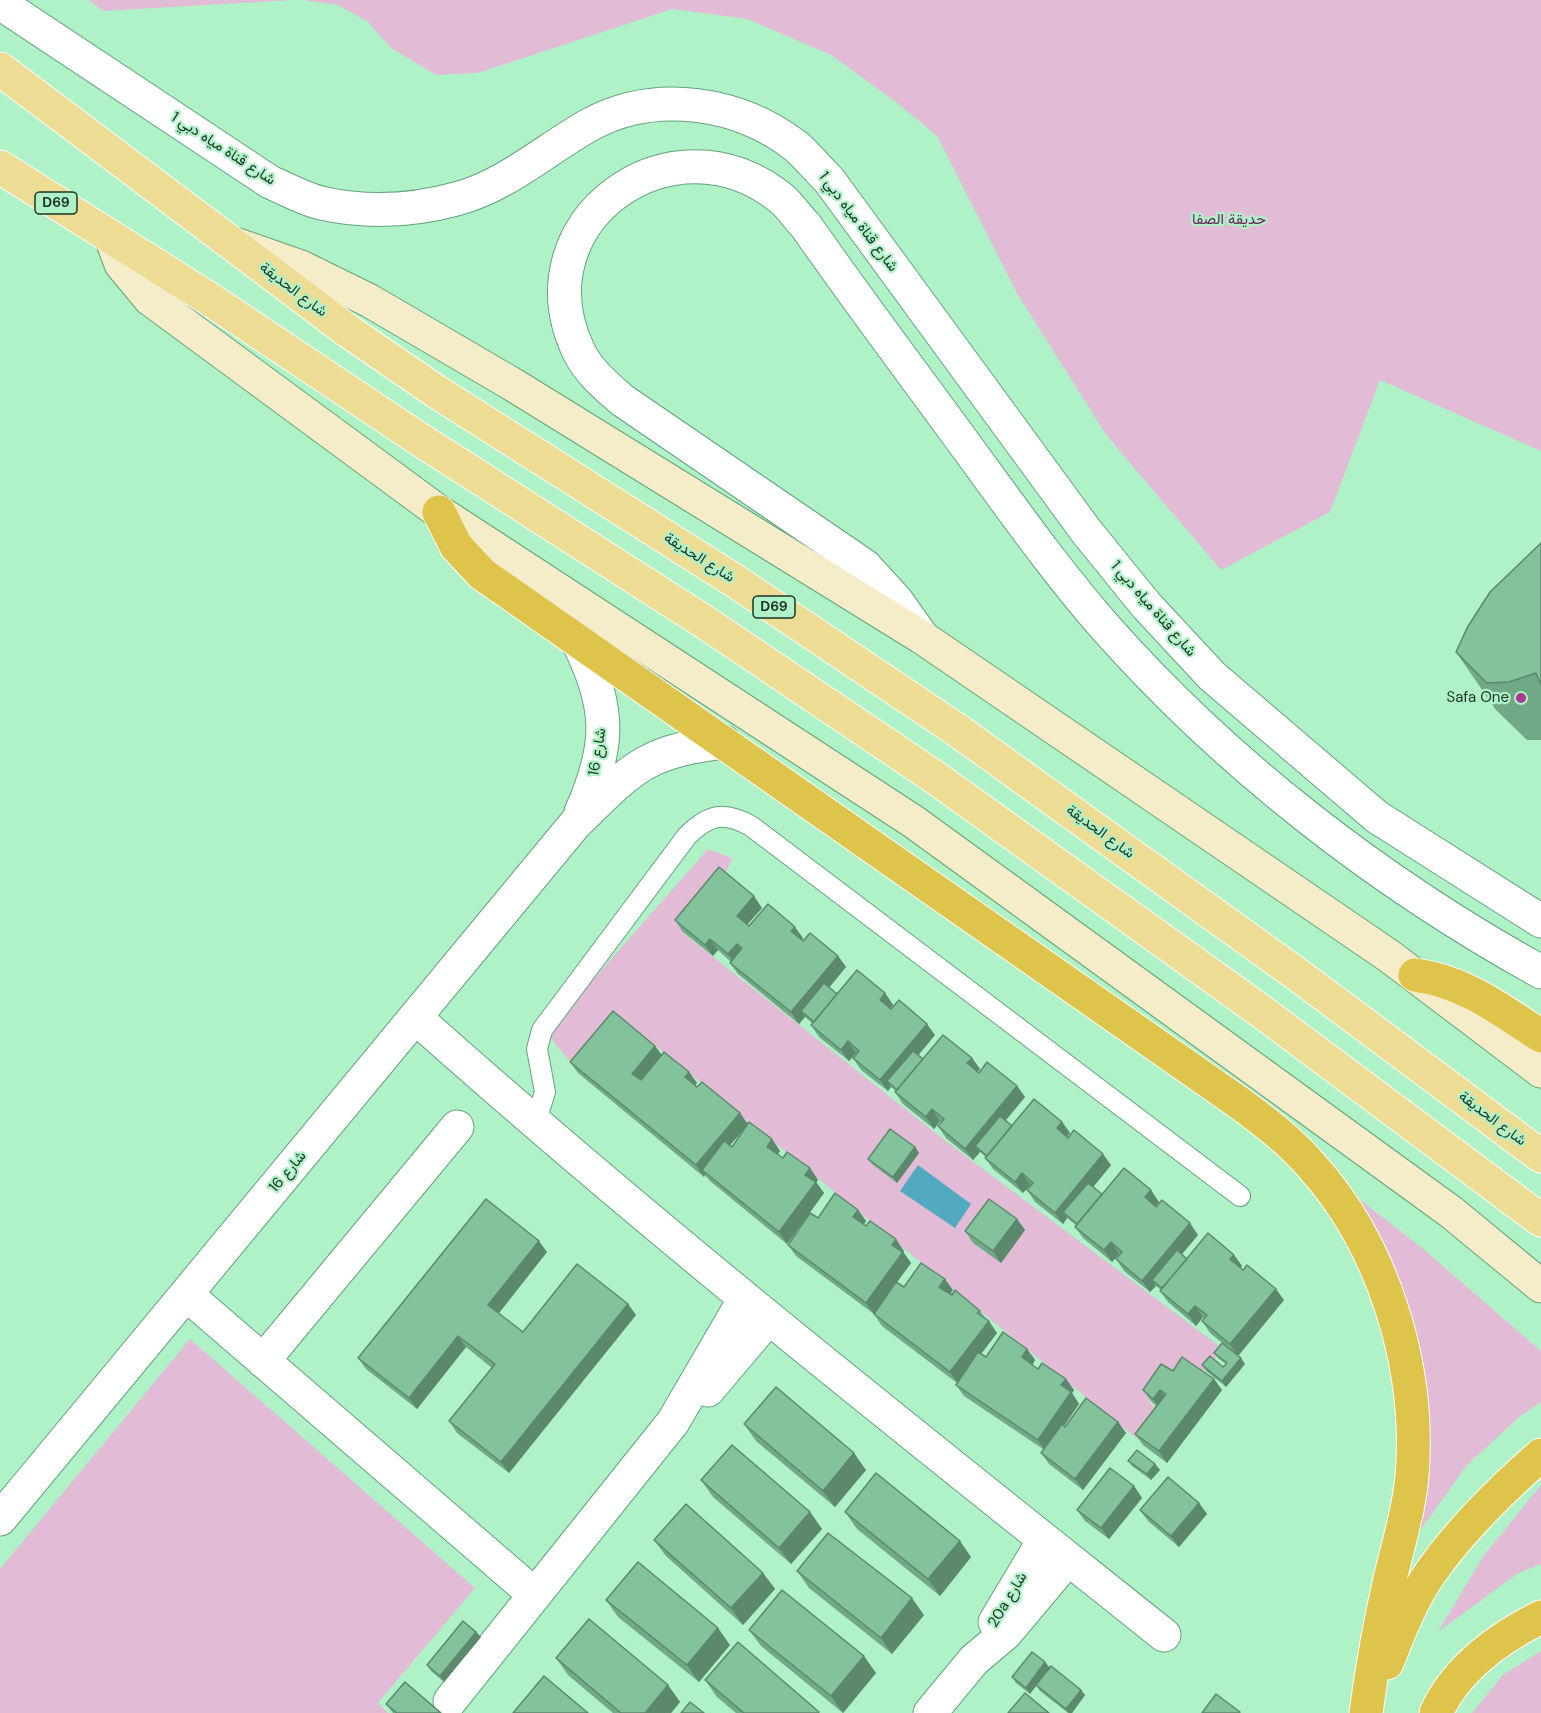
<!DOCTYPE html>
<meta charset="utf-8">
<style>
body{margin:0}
canvas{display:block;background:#b0f2c8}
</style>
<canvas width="1541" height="1713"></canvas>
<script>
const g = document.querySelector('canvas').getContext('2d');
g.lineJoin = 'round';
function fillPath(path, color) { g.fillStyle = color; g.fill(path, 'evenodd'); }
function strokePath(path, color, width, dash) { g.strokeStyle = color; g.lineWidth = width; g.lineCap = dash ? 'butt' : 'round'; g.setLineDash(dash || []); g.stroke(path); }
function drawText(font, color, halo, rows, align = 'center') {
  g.font = font + ' "DM Sans",Vazirmatn,sans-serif'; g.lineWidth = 4.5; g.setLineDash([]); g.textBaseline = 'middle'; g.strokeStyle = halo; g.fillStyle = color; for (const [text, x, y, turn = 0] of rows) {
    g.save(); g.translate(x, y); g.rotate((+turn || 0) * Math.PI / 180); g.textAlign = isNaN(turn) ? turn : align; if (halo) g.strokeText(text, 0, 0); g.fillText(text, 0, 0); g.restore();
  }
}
const green = new Path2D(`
 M89,0H293L103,11Z
 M304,0H1541V451L1380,380L1330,512L1221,570L1107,436L1018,295L937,136L896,102L831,55L747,19L672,9L478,73L436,75L391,48L367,21L338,5Z
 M708,849L732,858L724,877L683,933L947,1142L1223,1349L1202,1374L1169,1375L1149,1402L1161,1412L1137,1439L623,1019L579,1072L546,1033Z
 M1341,1185L1422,1248L1541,1351V1402L1520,1416L1466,1466L1420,1531L1423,1426Z
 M190,1339L475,1588L378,1703L388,1713H0V1569Z
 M1541,1485V1564L1518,1573L1438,1632L1482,1558Z
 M1541,1651V1713H1472L1503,1675Z`);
const water = new Path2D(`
 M918,1165L971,1204L955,1228L900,1191Z`);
const lane = new Path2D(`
 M535,1124L545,1092L537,1049L542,1030L687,836C709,814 724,811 751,826L1240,1196`);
const street = new Path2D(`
 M0,3L270,182C286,189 304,199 321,203C365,213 412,211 456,199C506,186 546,149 591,124C656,89 740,102 797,147C808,157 818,169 829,180L1086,531L1146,605L1212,676L1377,817L1541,921
 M923,638L896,600L865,566L622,400C606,386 589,372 579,352C516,222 673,109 782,199C791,207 798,218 806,226C859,302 915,376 969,450C1013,510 1056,571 1105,627C1227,765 1380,883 1541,972
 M579,644C611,708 610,747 581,812
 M415,1017C657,1233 911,1433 1164,1635
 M186,1294L535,1595
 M263,1361L457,1127
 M708,1390L768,1319
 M0,1519L575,824C631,770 643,751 724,742
 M995,1622L1044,1540
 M450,1701L673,1422L744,1300
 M930,1713L974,1660L1006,1633L1068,1559`);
const secondary = new Path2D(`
 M112,240L121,264L150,299L439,512L914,822L1451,1212L1541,1286
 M238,245L301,267L370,301L512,384L923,638L1389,956L1541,1071`);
const primary = new Path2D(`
 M0,69L348,331L437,392L735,581L957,730L1298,975L1541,1156
 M0,167L211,300L416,437L706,623L933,776L1258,1009L1541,1220`);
const highway = new Path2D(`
 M439,512L456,546L482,574L1238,1102C1264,1121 1289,1140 1310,1164C1384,1245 1421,1368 1412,1476C1409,1511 1398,1545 1390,1579C1380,1623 1372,1668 1366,1713
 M1415,975C1464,981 1501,1010 1541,1036
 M1387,1663C1399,1632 1412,1599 1431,1572C1462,1528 1501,1490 1541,1455
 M1436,1713C1456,1669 1499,1638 1541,1617`);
const wall = new Path2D(`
 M1541,543V740H1527L1496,710L1456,652Z
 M762,908L747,925L749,926L803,938L802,940L838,956L846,967L829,987L837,994L885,993L893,1005L890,1008L935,1035L918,1055L923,1059L972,1058L980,1069L978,1072L1017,1086L1025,1097L1006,1120L1012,1126L1062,1122L1070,1133L1067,1137L1111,1165L1093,1187L1102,1194L1159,1202L1155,1206L1198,1235L1182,1254L1187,1259L1234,1255L1242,1266L1241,1268L1284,1300L1238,1356L1210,1333L1202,1321L1204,1318L1203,1317L1196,1326L1168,1302L1160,1291L1161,1290L1156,1286L1150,1292L1124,1271L1116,1259L1120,1255L1119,1254L1112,1262L1083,1238L1075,1227L1076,1225L1067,1218L1063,1224L1035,1202L1027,1190L1031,1186L1030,1185L1023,1193L993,1169L985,1158L986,1157L980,1152L973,1160L946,1138L938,1126L941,1122L940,1121L934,1129L903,1104L895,1092L896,1091L891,1087L888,1091L861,1070L853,1058L857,1054L856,1053L849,1061L819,1037L811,1025L813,1024L805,1017L799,1024L738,974L730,963L731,962L718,950L713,956L683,932L675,920Z
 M655,1046L662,1055L689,1072L697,1083L695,1085L740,1113L747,1124L772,1139L780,1151L778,1154L783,1158L810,1168L818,1180L816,1182L824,1193L787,1244L710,1181L705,1175L704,1177L578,1073L570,1062ZM745,1128L732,1147L730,1145L738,1136Z
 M915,1147L919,1153L897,1183L872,1164L868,1159Z
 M858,1210L866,1221L864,1225L904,1251L903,1252L911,1263L897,1282L904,1287L953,1290L950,1294L980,1311L997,1333L981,1354L986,1357L1027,1349L1035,1360L1032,1365L1038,1369L1066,1379L1074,1390L1072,1393L1079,1404L1064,1426L1065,1427L1118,1422L1126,1433L1083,1490L1049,1464L1041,1453L1043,1449L964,1396L956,1385L957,1383L882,1326L874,1314L796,1256L788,1245L818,1218Z
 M1017,1219L1025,1230L1001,1263L973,1243L965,1231Z
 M547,1252L498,1313L523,1332L628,1304L636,1315L509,1473L457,1433L449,1421L492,1368L466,1347L417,1409L366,1369L358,1358Z
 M1214,1353L1245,1364L1226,1387L1206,1371L1202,1365L1223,1367L1226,1364L1218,1358Z
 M1214,1379L1222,1390L1167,1463L1143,1445L1135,1434L1156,1406L1151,1401L1143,1390Z
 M744,1424L866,1470L835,1507L756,1441Z
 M1128,1461L1155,1464L1160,1470L1151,1480L1132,1466Z
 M701,1480L810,1512L822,1529L791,1564L713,1497Z
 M1134,1486L1142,1498L1109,1539L1085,1521L1077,1510Z
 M1199,1503L1207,1514L1179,1547L1148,1521L1140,1510Z
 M845,1512L971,1557L940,1596L857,1529Z
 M654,1540L763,1573L775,1589L743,1625L666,1556Z
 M797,1571L924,1615L892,1654L809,1588Z
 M606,1600L730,1645L699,1682L618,1617Z
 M749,1630L876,1673L843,1713L761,1646Z
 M476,1632L481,1637L444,1682L431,1671L427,1665Z
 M556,1658L668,1685L680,1702L671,1713H613L568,1675Z
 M1049,1668L1081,1690L1085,1695L1072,1713H1068L1040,1691L1036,1685L1030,1694L1016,1683L1012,1677Z
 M705,1680L820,1713H736L717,1697Z
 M386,1704L441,1713H393Z`);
const shadedWall = new Path2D(`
 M754,896L762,908L745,927L737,916Z
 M795,927L803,938L799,943L791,931Z
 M710,939L718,950L713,956L705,945Z
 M737,944L745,956L736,966L728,954Z
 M838,956L846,967L806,1016L801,1011L805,1017L799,1024L791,1012Z
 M885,993L893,1005L888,1011L880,1000Z
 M927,1024L935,1035L893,1086L887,1081L891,1087L888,1091L880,1080Z
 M848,1041L856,1053L849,1061L841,1050Z
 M655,1046L663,1057L640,1085L632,1074Z
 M972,1058L980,1069L975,1074L967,1063Z
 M689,1072L697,1083L693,1088L685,1077Z
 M1017,1086L1025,1097L981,1150L975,1146L980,1152L973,1160L965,1149Z
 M932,1109L940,1121L934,1129L926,1117Z
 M740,1113L748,1124L706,1174L702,1170L705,1175L704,1177L696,1165Z
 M1062,1122L1070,1133L1065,1139L1057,1128Z
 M772,1139L780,1151L775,1158L767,1147Z
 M915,1147L919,1153L897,1183L893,1177Z
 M1103,1154L1111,1165L1069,1217L1063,1212L1067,1218L1063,1224L1055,1213Z
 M810,1168L818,1180L816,1182L824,1193L787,1244L779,1232L805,1175Z
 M1022,1173L1030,1185L1023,1193L1015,1182Z
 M1151,1190L1159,1202L1153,1209L1145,1197Z
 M858,1210L866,1221L861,1229L853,1217Z
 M1017,1219L1025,1230L1001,1263L993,1251Z
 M1190,1223L1198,1235L1157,1284L1152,1280L1156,1286L1150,1292L1142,1281Z
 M896,1239L904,1251L903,1252L911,1263L874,1314L866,1303L892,1245Z
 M539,1241L547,1252L496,1317L488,1305Z
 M1111,1242L1119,1254L1112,1262L1104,1250Z
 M1234,1255L1242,1266L1238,1271L1230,1259Z
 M945,1279L953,1290L947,1298L939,1287Z
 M1276,1289L1284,1300L1238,1356L1230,1344Z
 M628,1304L636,1315L509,1473L501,1462Z
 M1195,1306L1203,1317L1196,1326L1188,1314Z
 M989,1321L997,1333L958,1384L950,1372Z
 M458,1336L466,1347L417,1409L409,1398Z
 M1027,1349L1035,1360L1030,1369L1022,1357Z
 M1241,1358L1245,1364L1226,1387L1222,1381Z
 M1066,1379L1074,1390L1072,1393L1079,1404L1046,1452L1038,1440L1061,1385Z
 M1214,1379L1222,1390L1167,1463L1159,1451Z
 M1160,1390L1168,1401L1161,1410L1153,1399Z
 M1118,1422L1126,1433L1083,1490L1075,1479Z
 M854,1453L866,1470L835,1507L823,1491Z
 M1155,1464L1160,1470L1151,1480L1147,1474Z
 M1134,1486L1142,1498L1109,1539L1101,1528Z
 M1199,1503L1207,1514L1179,1547L1171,1536Z
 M810,1512L822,1529L791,1564L779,1548Z
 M960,1541L971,1557L940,1596L928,1579Z
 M763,1573L775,1589L743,1625L731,1608Z
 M912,1598L924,1615L892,1654L881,1638Z
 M718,1628L730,1645L699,1682L687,1665Z
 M476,1632L481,1637L444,1682L440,1676Z
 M864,1656L876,1673L843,1713L831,1696Z
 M1045,1662L1050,1668L1030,1694L1026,1688Z
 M668,1685L680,1702L671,1713H645Z
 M1081,1690L1085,1695L1072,1713H1069L1066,1709Z`);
const building = new Path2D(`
 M1541,543V685L1536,673L1509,682L1487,683L1456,652L1467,628L1490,592Z
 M719,867L754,896L737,916L749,926L768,904L795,927L791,931L803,941L810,933L838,956L791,1012L730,963L742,948L737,944L728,954L710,939L705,945L675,920Z
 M857,970L885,993L880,1000L891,1009L899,1000L927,1024L880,1080L853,1058L859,1051L848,1041L841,1050L811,1025Z
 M824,983L837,994L814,1022L801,1011Z
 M613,1011L655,1046L632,1074L641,1080L664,1052L689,1072L685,1077L697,1087L702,1082L740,1113L696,1165L570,1062Z
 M943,1035L972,1058L967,1063L979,1073L987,1062L1017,1086L965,1149L938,1126L944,1119L932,1109L926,1117L895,1092Z
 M913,1051L923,1059L897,1090L887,1081Z
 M1034,1099L1062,1122L1057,1128L1068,1138L1074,1130L1103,1154L1055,1213L1027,1190L1033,1183L1022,1173L1015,1182L985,1158Z
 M1000,1116L1012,1126L987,1156L975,1146Z
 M749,1122L772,1139L767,1147L783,1158L787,1152L810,1168L805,1175L816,1182L779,1232L702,1170L724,1141L732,1147Z
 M890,1129L915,1147L893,1177L868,1159Z
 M1124,1168L1151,1190L1145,1197L1156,1207L1162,1200L1190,1223L1142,1281L1116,1259L1122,1252L1111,1242L1104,1250L1075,1227Z
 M1088,1183L1102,1194L1077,1224L1063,1212Z
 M835,1193L858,1210L853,1217L866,1226L870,1221L896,1239L892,1245L903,1252L866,1303L788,1245L810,1213L818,1218Z
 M486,1199L539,1241L488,1305L523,1332L577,1264L628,1304L501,1462L449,1421L495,1364L458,1336L409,1398L358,1358Z
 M989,1199L1017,1219L993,1251L965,1231Z
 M1208,1233L1234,1255L1230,1259L1243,1270L1247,1265L1276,1289L1230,1344L1202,1321L1207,1315L1195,1306L1188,1314L1160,1291Z
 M1177,1250L1187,1259L1162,1288L1152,1280Z
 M921,1263L945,1279L939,1287L952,1295L955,1290L980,1311L977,1313L989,1321L950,1372L874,1314L896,1282L904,1287Z
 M1003,1332L1027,1349L1022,1357L1038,1369L1042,1363L1066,1379L1061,1385L1071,1392L1038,1440L956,1385L978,1352L986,1357Z
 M1222,1343L1241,1358L1222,1381L1202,1365L1210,1356L1223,1367L1227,1363L1214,1353Z
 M1182,1357L1214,1379L1159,1451L1135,1434L1166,1394L1160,1390L1153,1399L1143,1390L1161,1364L1173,1371Z
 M776,1387L854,1453L823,1491L744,1424Z
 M1086,1398L1118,1422L1075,1479L1041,1453L1062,1424L1065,1427Z
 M732,1445L810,1512L779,1548L701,1480Z
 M1137,1450L1155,1464L1147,1474L1128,1461Z
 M1110,1468L1134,1486L1101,1528L1077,1510Z
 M876,1473L960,1541L928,1579L845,1512Z
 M1168,1477L1199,1503L1171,1536L1140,1510Z
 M686,1504L763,1573L731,1608L654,1540Z
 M828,1533L912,1598L881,1638L797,1571Z
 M638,1562L718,1628L687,1665L606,1600Z
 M782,1590L864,1656L831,1696L749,1630Z
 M589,1619L668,1685L645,1713H621L556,1658Z
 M463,1621L476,1632L440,1676L427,1665Z
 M738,1642L819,1712L818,1713H744L705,1680Z
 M1032,1652L1045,1662L1026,1688L1012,1677Z
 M1051,1666L1081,1690L1066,1709L1036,1685Z
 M544,1676L588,1713H513Z
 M405,1682L441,1713H397L386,1704Z
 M1025,1693L1049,1713H1008Z
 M1216,1694L1240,1712L1239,1713H1202Z
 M690,1702L704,1713H681Z`);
const markers = [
 [1521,698,6,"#a83692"]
];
const shields = [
 [56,203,42],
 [774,607,42]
];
const shieldNames = [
 ["D69",56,203],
 ["D69",774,607]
];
const streetNames = [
 ["شارع قناة مياه دبي 1",223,149,33],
 ["شارع قناة مياه دبي 1",858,222,53],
 ["شارع الحديقة",293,290,37],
 ["شارع الحديقة",699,558,32],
 ["شارع قناة مياه دبي 1",1153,609,49],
 ["شارع 16",598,752,-81],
 ["شارع الحديقة",1100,832,36],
 ["شارع الحديقة",1492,1119,37],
 ["شارع 16",288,1172,-50],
 ["20a شارع",1008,1600,-59]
];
const parkNames = [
 ["حديقة الصفا",1229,220]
];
const poiNames = [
 ["Safa One",1509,698]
];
fillPath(green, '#e2bbd7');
fillPath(water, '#51aac0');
strokePath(lane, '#64a37d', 22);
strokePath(street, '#64a37d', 35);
strokePath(secondary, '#64a37d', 35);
strokePath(primary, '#fff', 35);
strokePath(highway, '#fff', 35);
strokePath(lane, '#fff', 20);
strokePath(street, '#fff', 33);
strokePath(secondary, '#f5edc9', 33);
strokePath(primary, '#ecdc94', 33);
strokePath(highway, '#dfc44c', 33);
fillPath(wall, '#71a885');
fillPath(shadedWall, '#5c886c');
fillPath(building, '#83c39b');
strokePath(building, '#5c886c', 1.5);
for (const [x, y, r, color] of markers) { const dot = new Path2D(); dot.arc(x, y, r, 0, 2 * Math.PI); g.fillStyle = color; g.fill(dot); strokePath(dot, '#b0f2c8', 2); }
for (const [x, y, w] of shields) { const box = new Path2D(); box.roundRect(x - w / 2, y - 11, w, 22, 4.5); g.fillStyle = '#b0f2c8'; g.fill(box); strokePath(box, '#1a3525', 1.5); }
drawText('bold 14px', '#1a3525', null, shieldNames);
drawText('15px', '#1a3525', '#b0f2c8', streetNames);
drawText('15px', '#6a255c', '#b0f2c8', parkNames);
drawText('15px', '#1a3525', '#b0f2c8', poiNames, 'right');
</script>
